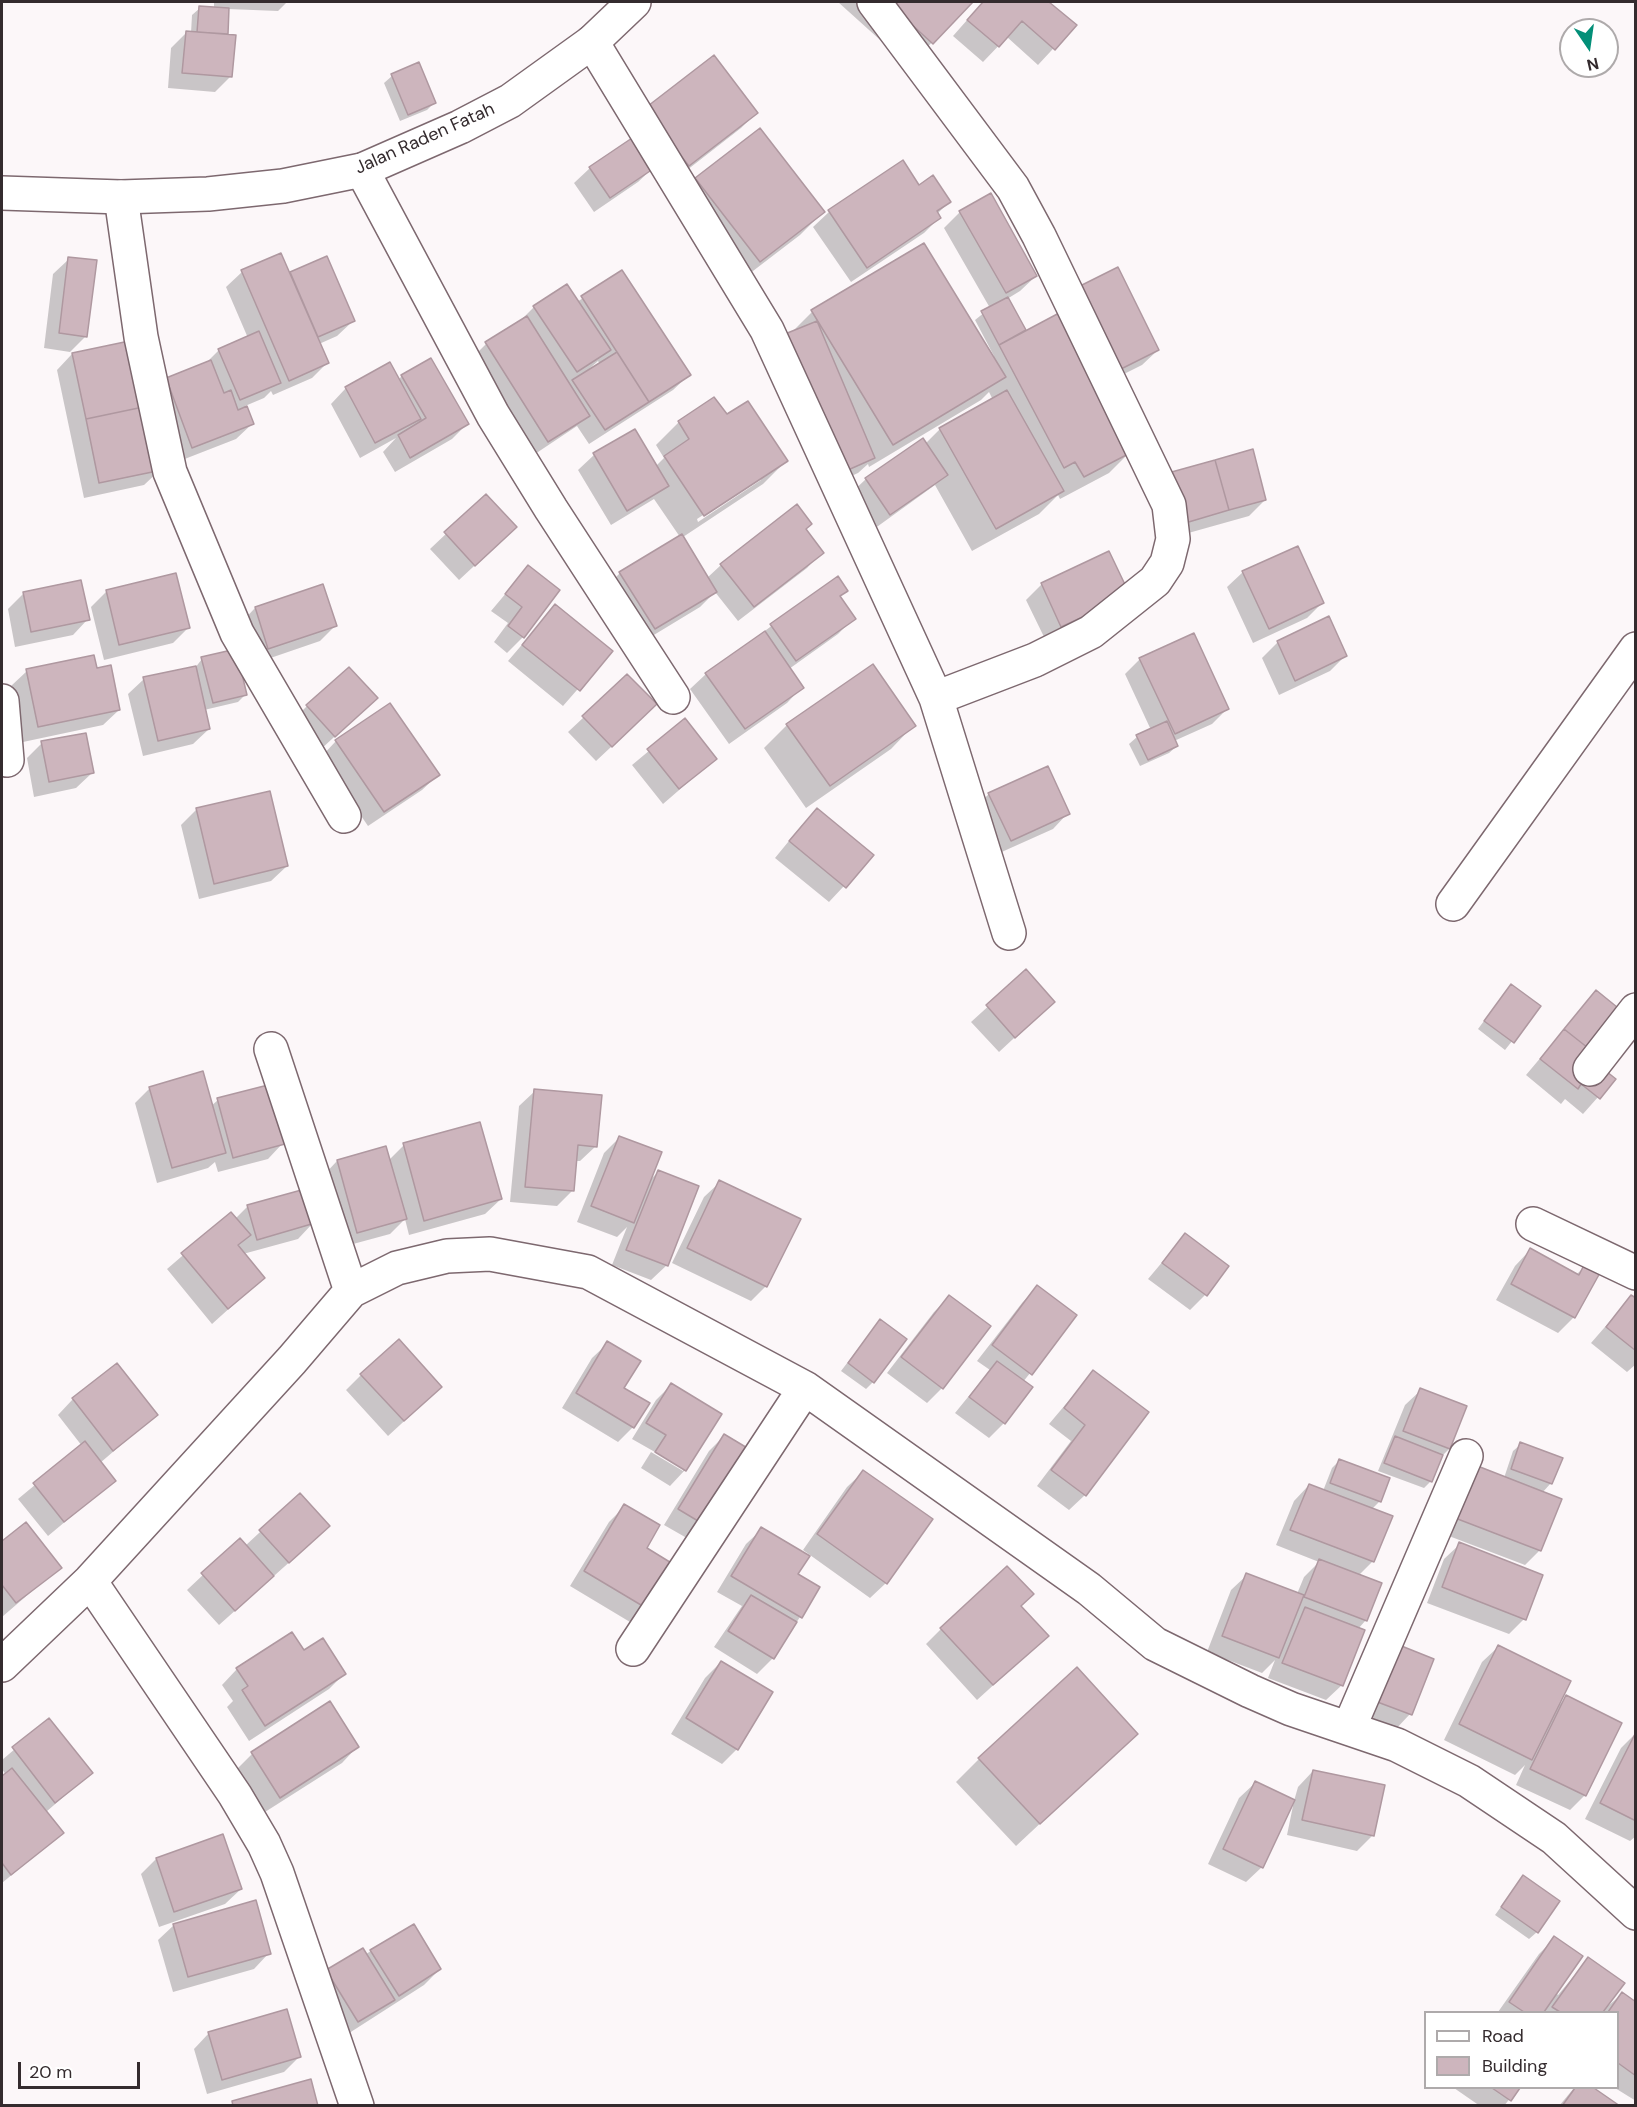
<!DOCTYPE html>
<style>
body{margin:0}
#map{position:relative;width:1637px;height:2107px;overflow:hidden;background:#fcf7f9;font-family:"DM Sans",sans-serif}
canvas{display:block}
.frame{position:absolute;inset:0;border:3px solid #342b2e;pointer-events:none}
.legend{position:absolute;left:1424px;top:2011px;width:195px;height:78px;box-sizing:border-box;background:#fff;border:2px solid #aeaaab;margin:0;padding:8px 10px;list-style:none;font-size:18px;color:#342b2e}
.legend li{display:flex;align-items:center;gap:12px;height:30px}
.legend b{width:30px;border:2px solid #aeaaab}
.north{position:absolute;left:1559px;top:18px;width:60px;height:60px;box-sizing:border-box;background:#fff;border:2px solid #aeaaab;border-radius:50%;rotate:167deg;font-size:16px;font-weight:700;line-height:24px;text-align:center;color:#342b2e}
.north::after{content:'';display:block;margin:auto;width:21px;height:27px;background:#038f78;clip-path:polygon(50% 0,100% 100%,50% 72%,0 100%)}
.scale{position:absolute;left:18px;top:2062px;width:122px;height:27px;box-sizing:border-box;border:3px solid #342b2e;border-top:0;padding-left:8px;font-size:18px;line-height:21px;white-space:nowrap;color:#342b2e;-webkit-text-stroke:4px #fff;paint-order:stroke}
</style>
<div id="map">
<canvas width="1637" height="2107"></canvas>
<div class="frame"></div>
<ul class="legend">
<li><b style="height:8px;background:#fff"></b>Road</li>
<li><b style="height:16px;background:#cdb5bd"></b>Building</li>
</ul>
<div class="north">N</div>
<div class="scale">20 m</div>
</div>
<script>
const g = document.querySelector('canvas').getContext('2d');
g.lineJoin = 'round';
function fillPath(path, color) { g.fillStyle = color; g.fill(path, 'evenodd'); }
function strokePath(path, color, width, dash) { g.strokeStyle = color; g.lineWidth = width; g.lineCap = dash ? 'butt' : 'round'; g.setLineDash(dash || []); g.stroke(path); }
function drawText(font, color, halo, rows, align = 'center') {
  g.font = font + ' "DM Sans",sans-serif'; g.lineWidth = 5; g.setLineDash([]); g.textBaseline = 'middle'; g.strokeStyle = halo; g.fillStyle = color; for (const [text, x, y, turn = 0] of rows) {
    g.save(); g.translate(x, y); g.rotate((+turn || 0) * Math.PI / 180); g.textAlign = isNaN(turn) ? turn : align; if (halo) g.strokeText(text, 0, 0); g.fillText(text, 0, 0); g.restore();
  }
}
const shadow = new Path2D(`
 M214,2H287L278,11L228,9L224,35L231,76L215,92L168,88L171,48L186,33H191L192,15L200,8L214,9Z
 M838,2H971L909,66Z
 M983,2H1047L1075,25L1038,65L1007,37L983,62L953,36Z
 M392,76L434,103L427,110L400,121L384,83Z
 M756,113L741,128L673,181L630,126Z
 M760,130L823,212L800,235L736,284L673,202L696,179Z
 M903,162L919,187L949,202L937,214L939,218L924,233L851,282L813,227L829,212Z
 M654,167L638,182L594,212L574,183L590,168Z
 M960,212L1036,276L1020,291L1007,299L1024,330L1019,335L1132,450L1109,473L1060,499L1058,495L1039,514L972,551L935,485L874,529L850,494L866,479L922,441L925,444L940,429L993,400L989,392L981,400L869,467L868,464L858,473L823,489L790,334L812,312L923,245L992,358L994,356L975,320L990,308L944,228Z
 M326,258L353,321L337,336L319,344L327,363L312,378L273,395L271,391L264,398L245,406L252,424L236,439L177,462L167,379L205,364L219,350L248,338L226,287L242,272L289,274Z
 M69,259L86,336L70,352L44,348L53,274Z
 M622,272L689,375L673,390L589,444L577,426L532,456L471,359L486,344L519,322L534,307L577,302ZM598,361L600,364L589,369Z
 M1061,304L1158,350L1142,365L1102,385Z
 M72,354L160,470L144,485L84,498L57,370Z
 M402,376L468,423L452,439L395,472L383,452L396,438L360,458L331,404L346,388L398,380Z
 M726,416L786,461L763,484L683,537L707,578L721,565L805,529L822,552L807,568L738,621L715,592L700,607L639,644L605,588L620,573L680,537L654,499L611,525L578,470L594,455L635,431L656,466L664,458L656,445L679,422ZM761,477V480L698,522L697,519Z
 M1153,490L1265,500L1249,516L1167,539Z
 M486,496L500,542L459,580L430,549Z
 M528,567L558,590L523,637L507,653L494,642L508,623L491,611Z
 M1243,572L1322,603L1307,618L1253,643L1227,587Z
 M837,578L846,591L839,597L854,618L838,634L789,669L802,687L787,703L729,744L690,689L706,674Z
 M1042,584L1128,595L1046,641L1026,600Z
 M322,586L336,625L320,641L253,664L240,624L255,608Z
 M107,591L188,628L173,643L104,660L91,607Z
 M24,593L88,619L73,635L15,647L8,609Z
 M555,606L611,651L563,706L508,661Z
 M1278,642L1345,656L1330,671L1279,695L1262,658Z
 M202,659L246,694L238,702L204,710L209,729L193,744L143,756L128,694L144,679L195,668Z
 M1140,659L1227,709L1212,724L1174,741L1177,746L1169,753L1140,766L1129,744L1137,737L1151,730L1125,674Z
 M96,669L119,710L103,725L23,742L11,686L27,671Z
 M390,705L438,775L422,790L368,826L321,757L336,741Z
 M307,706L360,713L319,751L292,721Z
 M584,717L640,720L596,761L568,732Z
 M685,721L715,759L663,804L632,765Z
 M787,725H914L891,749L806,808L764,748Z
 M42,743L92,773L76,788L34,797L27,758Z
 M989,794L1068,813L1053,829L995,855L973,809Z
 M197,809L287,866L271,881L199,899L181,825Z
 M802,825L872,856L829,902L775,858Z
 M1026,972L1053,1002L999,1052L971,1022Z
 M1596,992L1595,1064L1614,1079L1583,1114L1565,1099L1561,1104L1526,1075Z
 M1504,994L1539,1007L1505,1050L1478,1029Z
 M150,1088L211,1106L218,1100L283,1143L268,1159L218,1172L215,1162L208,1168L157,1183L135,1103Z
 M535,1091L596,1146L580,1161H575L572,1191L557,1206L510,1202L519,1106Z
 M619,1138L648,1182L658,1172L667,1265L651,1280L612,1265L627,1227L617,1237L577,1222L604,1153Z
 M404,1145L501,1199L485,1214L409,1235L405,1219L390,1234L342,1247L322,1177L337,1161L389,1160Z
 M720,1182L766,1286L751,1301L672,1263L704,1197Z
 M248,1206L313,1223L298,1239L243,1254L263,1278L212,1324L167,1269L231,1214L235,1219Z
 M1185,1235L1205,1295L1190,1310L1148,1279Z
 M1530,1250L1576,1275L1586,1265L1599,1272L1573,1318L1558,1333L1496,1300L1515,1266Z
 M1037,1287L1075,1316L1023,1382L1004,1423L989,1438L955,1413L990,1370L977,1361L1022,1303Z
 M949,1297L942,1388L927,1403L887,1373L934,1312Z
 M1631,1297L1636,1300V1364L1627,1372L1591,1343Z
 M873,1329V1382L866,1389L841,1371Z
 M608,1343L633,1427L618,1442L562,1408L592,1358Z
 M1093,1372L1085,1495L1069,1510L1037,1486L1071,1441L1049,1424Z
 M361,1375L425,1402L388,1436L346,1390Z
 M671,1385L685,1470L670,1486L641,1468L651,1452L683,1471V1468L632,1439L656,1400Z
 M1421,1390L1449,1449L1440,1458L1431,1481L1424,1488L1378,1471L1405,1405Z
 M73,1399L156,1415L100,1463L114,1481L48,1536L18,1499L82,1446L58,1415Z
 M724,1436L692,1541L664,1525L709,1451Z
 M1521,1444L1551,1483L1542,1493L1540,1550L1525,1565L1441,1533L1460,1482L1504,1478L1513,1451Z
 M1340,1460L1380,1501L1372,1509L1373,1561L1358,1576L1366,1620L1358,1629L1342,1685L1326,1700L1268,1678L1275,1660L1262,1673L1207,1652L1231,1590L1247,1575L1297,1594L1304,1577L1319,1562L1276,1545L1294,1501L1309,1485L1323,1491L1332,1468Z
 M863,1472L886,1583L870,1598L803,1550L847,1487Z
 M300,1495L312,1542L219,1625L187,1590L240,1540L245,1546Z
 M625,1506L645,1548V1607L630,1622L570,1586L609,1522Z
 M25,1524L60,1567L2,1617V1543Z
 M762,1529L796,1575L800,1617L773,1658L757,1674L714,1647L742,1606L717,1592L746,1544Z
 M1460,1544L1524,1619L1509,1634L1427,1603L1444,1559Z
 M1019,1607L1031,1651L977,1700L926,1644L941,1629Z
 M1498,1647L1558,1706L1567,1697L1585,1795L1570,1810L1516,1785L1525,1765L1515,1775L1444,1740L1482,1662Z
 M304,1652L344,1674L329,1689L249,1741L227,1707L233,1701L222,1685L237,1669Z
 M1379,1660L1410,1714L1395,1730L1357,1716Z
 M721,1662L737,1749L722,1764L671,1734L705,1678Z
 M49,1720L91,1773L46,1812L62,1833L2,1883V1778L6,1775L2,1769V1760Z
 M1636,1733V1836L1630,1841L1585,1819L1621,1748Z
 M1136,1734L1016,1846L956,1782L979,1759Z
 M357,1747L342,1763L265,1812L237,1769L252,1754Z
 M1313,1771L1373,1835L1357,1851L1287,1835L1294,1801L1262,1867L1246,1882L1208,1864L1239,1798L1255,1783L1294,1801L1298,1787Z
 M156,1859L241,1889L225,1904L159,1927L141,1874Z
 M1523,1877L1537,1932L1529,1939L1495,1915Z
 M174,1925L269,1953L254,1969L173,1992L158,1940Z
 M1555,1938L1556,1993L1558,1995L1588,1959L1602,2011L1622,1994L1636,2003V2101L1615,2088H1618V2012H1498L1539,1954Z
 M371,1951L440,1969L424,1985L343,2037L311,1987Z
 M209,2033L299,2057L284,2072L207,2094L194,2049Z
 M1454,2088H1518L1504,2106H1480Z
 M1574,2088H1592L1618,2106H1559Z`);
const building = new Path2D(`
 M887,2H973L933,44Z
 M983,2H1049L1077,25L1055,50L1022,21L999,47L967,20Z
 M199,6L229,8L228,34L197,32Z
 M186,31L236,35L232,77L182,73Z
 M714,55L758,113L689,166L644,109Z
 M419,62L436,103L408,115L391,74Z
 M760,128L825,212L760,262L695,178Z
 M635,136L656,167L610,198L589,167Z
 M903,160L919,185L933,175L951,202L937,211L941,218L867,268L828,210Z
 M991,193L1037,276L1006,293L959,211Z
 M924,243L1006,377L893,445L811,310Z
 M281,253L329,363L289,381L241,270Z
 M327,256L355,321L318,337L290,272Z
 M68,257L97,260L87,337L59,333Z
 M1118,267L1159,350L1117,371L1076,288Z
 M622,270L691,375L649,402L581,296Z
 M567,284L611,350L577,372L533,306Z
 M1008,297L1026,330L999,345L981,311Z
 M1061,312L1134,451L1084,477L1075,462L1064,468L999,345Z
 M527,316L590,416L548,442L485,342Z
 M817,321L875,458L839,474L780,336Z
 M259,331L281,383L240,400L218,349Z
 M134,340L148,406L86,419L72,353Z
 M617,352L649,402L605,430L572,380Z
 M431,358L469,424L410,458L398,435L426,418L401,375Z
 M211,360L224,393L231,390L238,410L247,406L254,424L192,448L166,378Z
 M390,362L421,419L375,443L345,387Z
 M1007,390L1064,491L996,529L939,428Z
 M714,397L727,414L748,401L788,461L704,516L664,456L689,439L678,421Z
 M148,406L162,470L99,483L86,419Z
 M635,429L669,486L627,511L593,453Z
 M923,438L948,475L890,515L865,478Z
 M1253,449L1266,500L1229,510L1215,460Z
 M1215,460L1229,510L1182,524L1168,473Z
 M486,494L517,527L475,566L444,532Z
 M797,504L812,524L806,529L824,553L754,607L720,564Z
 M682,534L717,592L655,629L619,572Z
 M1298,546L1324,603L1269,629L1242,571Z
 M1109,551L1130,595L1061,627L1041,583Z
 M528,565L560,590L524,638L508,626L522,607L505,594Z
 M176,573L190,628L119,645L106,590Z
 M838,576L848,591L840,596L856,619L796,661L770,624Z
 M81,580L90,620L31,632L23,592Z
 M323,584L337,626L268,649L255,607Z
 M555,604L613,651L580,691L522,645Z
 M1329,616L1347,656L1295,681L1277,641Z
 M765,631L804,688L745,729L705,673Z
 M1194,633L1229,709L1175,734L1139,658Z
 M236,649L247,695L213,703L201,657Z
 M94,655L97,668L111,665L120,710L38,727L26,669Z
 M873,664L916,726L830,786L786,724Z
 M196,666L210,729L158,741L143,677Z
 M349,667L378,698L335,737L306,705Z
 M627,674L657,704L612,747L582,716Z
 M390,703L440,775L384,812L335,740Z
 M685,718L717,759L679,789L647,749Z
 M1167,721L1178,746L1148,760L1136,735Z
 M86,733L94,773L49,782L41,741Z
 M1048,766L1070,814L1011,841L988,793Z
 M270,791L288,866L214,884L196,808Z
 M817,808L874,855L846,888L789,841Z
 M1026,969L1055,1002L1015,1038L986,1005Z
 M1511,984L1541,1006L1514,1043L1484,1021Z
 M1596,990L1633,1020L1602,1059L1564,1029Z
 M1564,1029L1602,1059L1597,1064L1616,1079L1600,1099L1581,1084L1578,1089L1540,1059Z
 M203,1071L226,1153L172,1168L149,1087Z
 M268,1085L285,1144L233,1158L217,1098Z
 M534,1089L602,1095L597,1147L578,1145L574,1191L525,1187Z
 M480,1122L502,1199L424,1221L403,1143Z
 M619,1136L662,1152L634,1223L591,1206Z
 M386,1146L407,1219L357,1233L337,1160Z
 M658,1170L699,1186L668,1266L626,1250Z
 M719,1180L801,1219L767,1287L687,1248Z
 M305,1189L315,1223L257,1240L247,1205Z
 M231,1212L251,1235L238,1245L265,1278L228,1309L181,1253Z
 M1185,1233L1229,1266L1207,1296L1162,1263Z
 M1530,1248L1579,1275L1585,1263L1601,1271L1575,1318L1511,1284Z
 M1037,1285L1077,1315L1032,1375L992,1345Z
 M949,1295L991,1326L943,1389L901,1357Z
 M1631,1295L1636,1298V1351L1606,1327Z
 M880,1319L907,1339L874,1383L848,1363Z
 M399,1339L442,1387L404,1421L360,1374Z
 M607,1341L641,1361L624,1388L650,1403L634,1428L576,1393Z
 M997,1361L1033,1387L1005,1424L969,1397Z
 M117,1363L158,1415L113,1451L72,1398Z
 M1093,1370L1149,1412L1086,1496L1051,1470L1085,1425L1064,1408Z
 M671,1383L722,1414L686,1471L655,1452L666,1435L646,1423Z
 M1420,1388L1467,1406L1450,1449L1403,1431Z
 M724,1434L754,1452L708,1527L678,1509Z
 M1395,1436L1443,1455L1432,1482L1384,1463Z
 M85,1441L116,1481L64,1522L33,1483Z
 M1520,1442L1563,1458L1552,1484L1511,1469Z
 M1339,1459L1390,1478L1381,1502L1330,1483Z
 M1475,1465L1562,1499L1541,1551L1455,1518Z
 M863,1470L933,1519L887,1584L817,1534Z
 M1309,1484L1393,1516L1374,1562L1290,1530Z
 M300,1493L330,1526L289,1563L259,1530Z
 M624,1504L660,1525L647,1548L673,1564L646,1608L584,1571Z
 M26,1522L62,1568L16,1603L2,1585V1541Z
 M761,1527L810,1556L798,1574L820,1587L802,1618L731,1576Z
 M240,1538L274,1576L235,1611L201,1573Z
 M1459,1542L1543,1575L1526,1620L1442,1587Z
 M1319,1559L1382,1583L1367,1621L1304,1597Z
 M1007,1566L1034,1594L1021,1606L1049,1636L993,1685L940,1628Z
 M1246,1573L1304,1595L1279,1658L1222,1636Z
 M751,1595L797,1622L774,1659L728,1631Z
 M1305,1607L1365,1630L1343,1686L1282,1663Z
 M292,1632L304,1650L323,1638L346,1674L265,1726L242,1690L248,1686L236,1668Z
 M1394,1643L1434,1659L1412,1715L1372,1700Z
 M1498,1645L1571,1681L1532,1760L1459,1724Z
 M721,1661L773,1692L738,1750L686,1718Z
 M1077,1667L1138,1734L1040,1824L978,1758Z
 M1566,1695L1622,1723L1586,1796L1530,1769Z
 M330,1701L359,1747L280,1798L251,1752Z
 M49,1718L93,1773L55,1803L12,1747Z
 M1636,1732V1821L1600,1803Z
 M12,1768L64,1833L11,1875L2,1863V1776Z
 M1313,1770L1385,1785L1374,1836L1302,1820Z
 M1255,1781L1295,1800L1263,1868L1223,1849Z
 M223,1834L242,1889L174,1912L156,1858Z
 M1523,1875L1560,1901L1538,1933L1501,1907Z
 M256,1900L271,1954L188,1977L173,1924Z
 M414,1924L441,1969L399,1996L370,1950Z
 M1554,1936L1583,1956L1544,2012H1524L1509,2002Z
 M363,1948L395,2000L358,2022L326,1970Z
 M1588,1957L1625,1983L1603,2012H1560L1552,2007Z
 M1622,1992L1636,2002V2076L1618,2063V2012H1608Z
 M287,2009L301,2057L222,2080L208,2032Z
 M311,2079L318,2106H233L232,2101Z
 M1492,2088H1520L1511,2101Z
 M1575,2088H1594L1620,2106H1562Z`);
const street = new Path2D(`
 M874,2L1013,188L1039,236L1169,505L1173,539L1167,563L1155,581L1091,632L1035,660L936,698
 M592,42L767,330L936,698L1009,933
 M362,170L493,415L551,509L673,697
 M121,197L141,337L170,472L237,633L344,816
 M2,701L7,760
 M1453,904L1636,649
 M271,1049L351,1291
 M1590,1069L1636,1010
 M1533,1224L1636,1273
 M90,1581L235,1795L264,1844L277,1873L357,2106
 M633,1649L805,1388
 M2,1665L90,1581L292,1360L351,1291L397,1268L447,1256L490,1254L588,1272L805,1388L1089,1589L1155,1644L1250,1691L1291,1709L1397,1745L1469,1781L1554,1838L1636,1913
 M1349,1728L1466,1456`);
const highway = new Path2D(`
 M2,193L121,197L208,194L283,186L362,170L460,127L510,101L592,42L634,2`);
const streetNames = [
 ["Jalan Raden Fatah",425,139,-24]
];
fillPath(shadow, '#0003');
fillPath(building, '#cdb5bd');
strokePath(building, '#af98a0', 1.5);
strokePath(street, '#7d686f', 36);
strokePath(highway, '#7d686f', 36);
strokePath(street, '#fff', 33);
strokePath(highway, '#fff', 33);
drawText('18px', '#342b2e', '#fff', streetNames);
</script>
